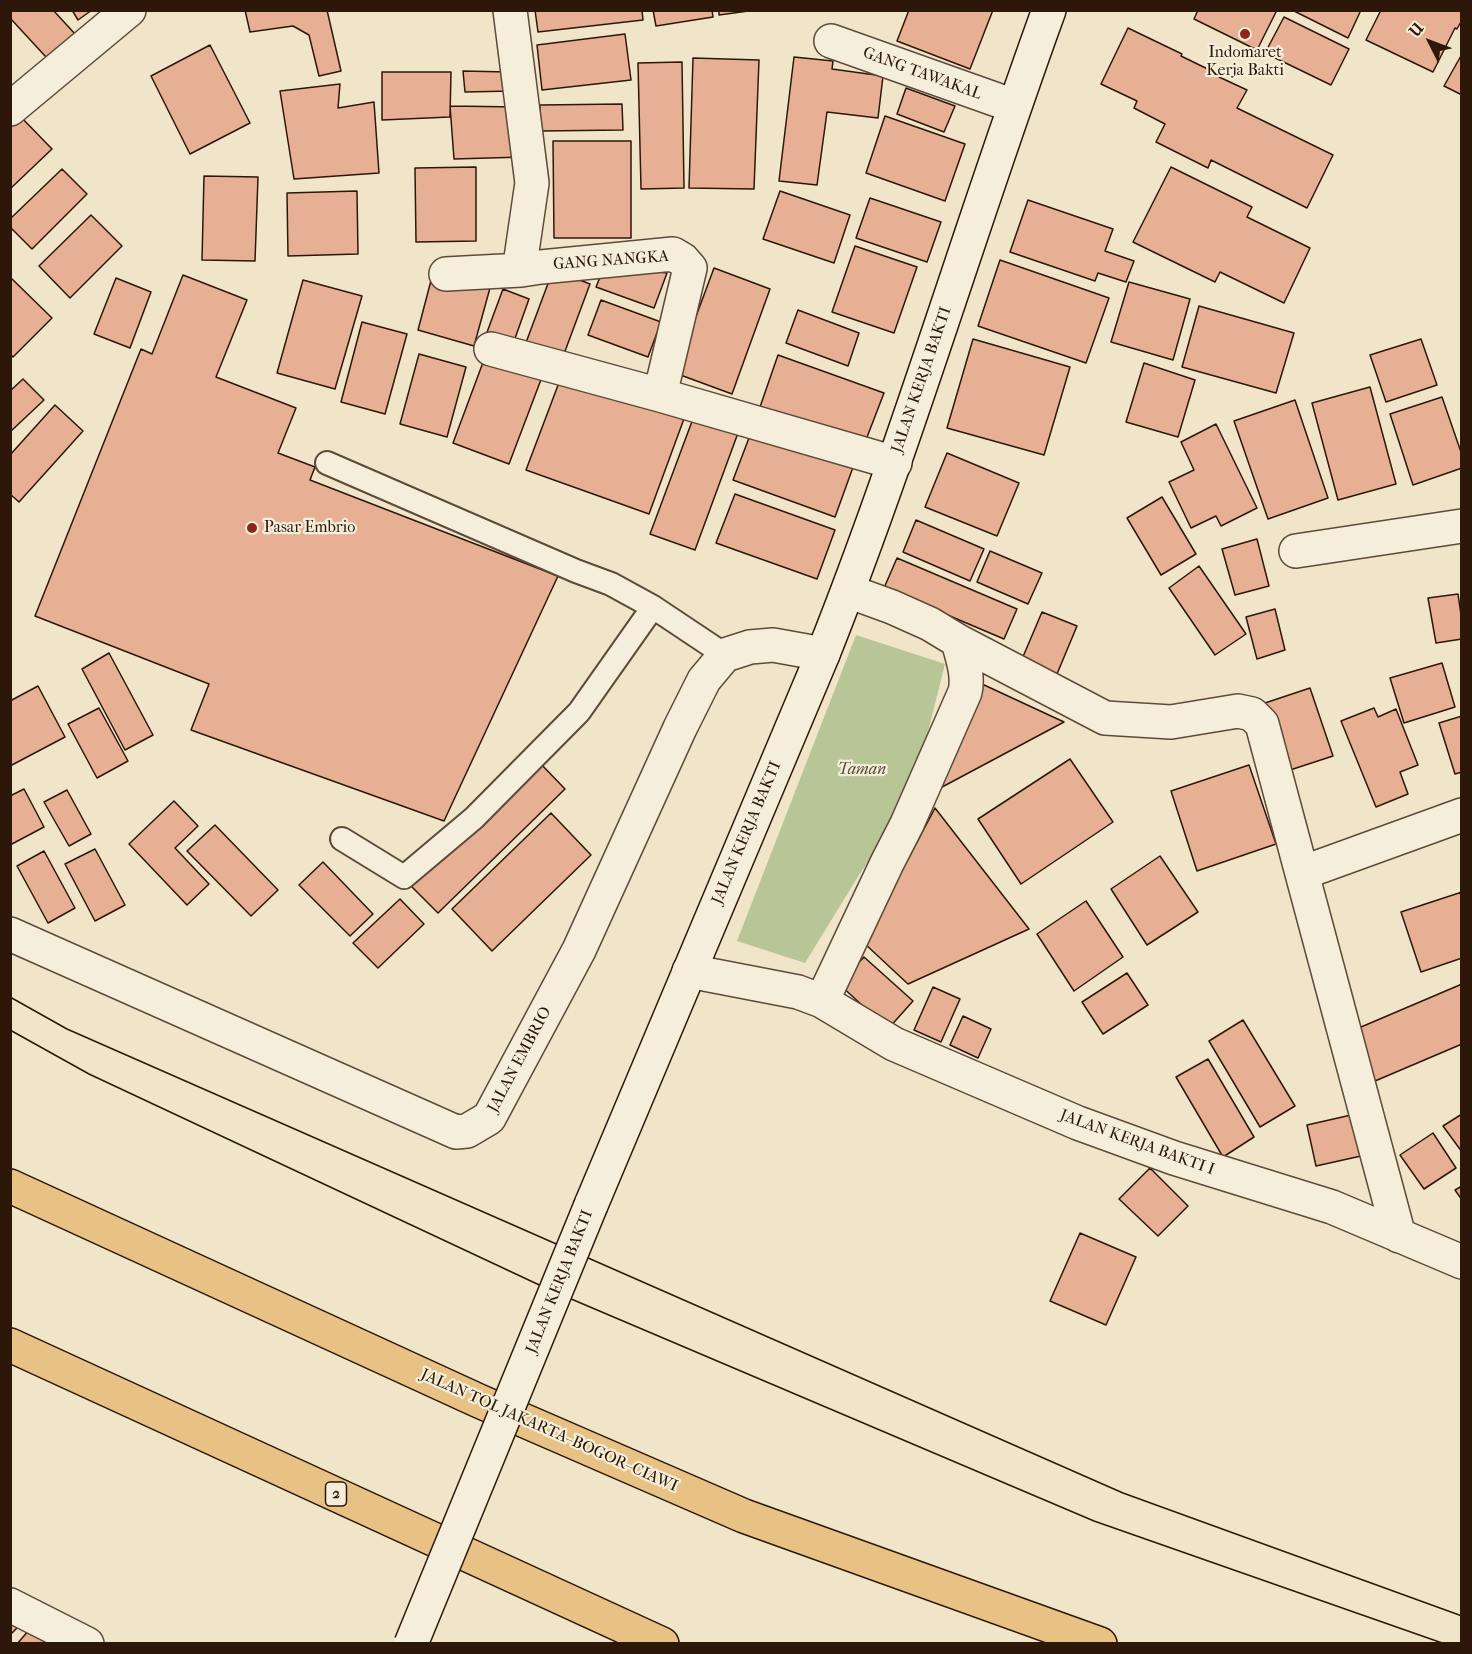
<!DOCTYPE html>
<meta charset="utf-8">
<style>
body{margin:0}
#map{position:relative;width:1472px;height:1654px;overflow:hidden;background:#f0e5c8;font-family:"IM FELL French Canon",serif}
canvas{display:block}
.frame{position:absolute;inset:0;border:12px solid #2c1709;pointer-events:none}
.north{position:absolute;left:1400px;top:12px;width:60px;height:60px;-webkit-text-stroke:4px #f5eedb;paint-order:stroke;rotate:312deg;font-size:16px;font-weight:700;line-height:24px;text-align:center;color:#2c1709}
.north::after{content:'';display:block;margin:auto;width:21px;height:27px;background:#2c1709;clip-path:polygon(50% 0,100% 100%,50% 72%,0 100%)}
</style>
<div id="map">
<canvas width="1472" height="1654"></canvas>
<div class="frame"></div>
<div class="north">U</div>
</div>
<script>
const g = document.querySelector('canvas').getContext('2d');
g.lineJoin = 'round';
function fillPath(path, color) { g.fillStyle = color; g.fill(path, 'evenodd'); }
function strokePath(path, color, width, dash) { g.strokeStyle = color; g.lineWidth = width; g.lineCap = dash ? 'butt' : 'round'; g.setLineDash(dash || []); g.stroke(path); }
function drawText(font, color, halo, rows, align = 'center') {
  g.font = font + ' "IM FELL French Canon",serif'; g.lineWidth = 4.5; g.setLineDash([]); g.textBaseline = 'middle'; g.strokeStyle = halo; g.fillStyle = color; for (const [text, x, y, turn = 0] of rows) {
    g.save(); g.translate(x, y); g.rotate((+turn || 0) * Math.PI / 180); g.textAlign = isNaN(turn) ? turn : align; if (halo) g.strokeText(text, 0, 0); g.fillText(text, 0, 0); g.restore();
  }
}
const green = new Path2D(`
 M856,635L945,664L912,795L859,875L805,963L737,941Z`);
const building = new Path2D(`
 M10,10H53L76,35L46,57L10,18Z
 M72,10H92L78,20Z
 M245,10H327L341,71L319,76L309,35L293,26L250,32Z
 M535,10H642L643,20L538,32Z
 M653,10H712L713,17L656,26Z
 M719,10H756L719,15Z
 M909,10H993L970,69L897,41Z
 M1198,10H1277L1257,50L1194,19Z
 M1292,10H1361L1348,38Z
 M1381,10H1462V20L1457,29L1455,28L1433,72L1366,40Z
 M1284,17L1349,49L1331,85L1265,53Z
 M1128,28L1182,54L1181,56L1218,74L1217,76L1247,90L1237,108L1333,155L1307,208L1211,160L1208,168L1156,142L1165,124L1134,108L1137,101L1101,84Z
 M625,34L631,80L542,90L537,45Z
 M210,45L250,123L190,154L151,76Z
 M1462,54V95L1444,86Z
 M794,57L833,61L832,69L883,76L878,118L827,112L817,185L779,181Z
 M693,58L759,60L754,189L689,188Z
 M682,62L684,188L641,189L638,63Z
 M463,71L508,72L512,91L465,92Z
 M382,72H451L450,117L382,120Z
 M340,84L338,108L374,102L379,173L294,179L280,91Z
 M906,88L955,106L944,132L897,114Z
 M622,104L623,130L540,131V105Z
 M450,106L519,107L524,157L454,159Z
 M17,113L52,149L10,189V120Z
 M885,116L965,144L945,201L866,173Z
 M553,141H631V238H554Z
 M476,167V241L416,242L415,168Z
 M1171,167L1252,207L1247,217L1310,248L1284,303L1220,272L1215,282L1133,242Z
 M62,169L87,194L32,249L10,227V219Z
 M204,176L258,177L255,261L202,260Z
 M357,191L358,254L288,256L287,193Z
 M780,191L850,215L834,263L763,239Z
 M870,198L941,222L927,262L856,238Z
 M1028,200L1113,229L1105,251L1134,261L1126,282L1098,273L1095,281L1010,252Z
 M91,215L122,246L70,298L39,266Z
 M855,246L917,267L894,333L832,312Z
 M1000,260L1109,298L1086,363L978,326Z
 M605,265L667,273L654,308L596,287Z
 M714,268L770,289L732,394L675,373Z
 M553,270L590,284L561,362L524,348Z
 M433,273L490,288L474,346L418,330Z
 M183,275L247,300L216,377L296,408L278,453L315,467L310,480L558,576L444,821L191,730L209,684L35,616L141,349L152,354Z
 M10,277L52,318L13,357L10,354Z
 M116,278L151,292L130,348L94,334Z
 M303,280L362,296L335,389L277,373Z
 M1129,282L1190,299L1173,360L1111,342Z
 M503,289L529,299L513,344L486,335Z
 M601,300L661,322L648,357L588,335Z
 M1199,306L1294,333L1276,393L1182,367Z
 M798,310L859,333L848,366L786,343Z
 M362,322L407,334L385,414L341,402Z
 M973,339L1070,367L1044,455L947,428Z
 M1421,339L1437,385L1386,402L1370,355Z
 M419,354L466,367L447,437L400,424Z
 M778,355L884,393L864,445L760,407Z
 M485,357L542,377L509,464L453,443Z
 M1144,363L1195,380L1178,437L1126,422Z
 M563,372L685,416L649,514L526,470Z
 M23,379L44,400L10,432V391Z
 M1370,387L1396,484L1338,500L1312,403Z
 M1442,397L1462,455V468L1413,485L1390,414Z
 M1295,400L1328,498L1268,519L1234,421Z
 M55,405L83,431L19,502L10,494V455Z
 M694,416L738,433L695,550L650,534Z
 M1216,424L1257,508L1221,526L1216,516L1191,528L1169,482L1194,470L1181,442Z
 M752,430L856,459L835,517L733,480Z
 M947,453L1019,483L997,536L925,507Z
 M735,494L835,530L817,579L716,543Z
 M1162,497L1196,554L1161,575L1127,518Z
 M916,520L984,549L970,581L903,552Z
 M1257,539L1269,586L1235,595L1222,549Z
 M990,551L1042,573L1028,604L977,582Z
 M897,558L1017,609L1004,639L884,588Z
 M1199,566L1246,634L1215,655L1169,588Z
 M1458,594L1462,622V639L1436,643L1428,598Z
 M1275,609L1285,650L1257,659L1246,617Z
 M1042,612L1077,626L1057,674L1022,659Z
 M109,653L153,735L125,750L82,669Z
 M1442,663L1455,707L1404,723L1390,678Z
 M982,684L1064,722L929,794Z
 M38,686L65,737L10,766V701Z
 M1310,688L1333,756L1287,771L1265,703Z
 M99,708L128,761L97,778L68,724Z
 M1374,708L1378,717L1396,709L1418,765L1400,772L1408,794L1376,807L1341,721Z
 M1462,716V772L1455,774L1439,723Z
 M1070,759L1113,822L1021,884L978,819Z
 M539,762L565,789L438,913L411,886Z
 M1249,765L1276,844L1197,871L1171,791Z
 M24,789L44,827L10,845V796Z
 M67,790L91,834L69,846L44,802Z
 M174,801L198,826L175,848L209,884L187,905L129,844Z
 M935,808L1029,929L908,984L864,943Z
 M551,813L591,855L492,951L452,909Z
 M215,825L278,890L251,916L187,851Z
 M95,849L125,905L95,921L65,864Z
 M44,851L75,908L48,923L17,866Z
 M1160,856L1198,912L1147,945L1111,889Z
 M323,862L373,914L350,936L299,885Z
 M1462,892V958L1421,972L1401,912Z
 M400,899L424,924L378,968L353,943Z
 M1086,901L1123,957L1074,991L1037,934Z
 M864,957L913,1001L888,1029L839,984Z
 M1127,973L1148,1005L1103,1034L1082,1002Z
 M1462,984V1044L1375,1081L1354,1030Z
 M933,987L960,999L941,1042L914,1030Z
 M963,1016L991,1029L978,1058L950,1045Z
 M1243,1020L1295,1106L1260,1127L1209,1041Z
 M1208,1059L1254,1137L1223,1157L1176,1077Z
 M1360,1113L1370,1154L1316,1166L1307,1125Z
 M1462,1114V1152L1443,1126Z
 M1433,1133L1456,1168L1424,1189L1400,1155Z
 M1150,1168L1188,1206L1158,1236L1119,1199Z
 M1462,1186V1200L1455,1190Z
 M1080,1233L1136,1257L1106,1325L1050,1301Z
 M10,1614L21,1624L10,1635Z
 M35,1623L58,1644H17Z`);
const lane = new Path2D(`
 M327,463L576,571L611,584L653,607L725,655
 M342,839L404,877L474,818L579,712L653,607`);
const street = new Path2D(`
 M510,10L532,183L521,258V270
 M831,41L1014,106
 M10,109L129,10
 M446,274L521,270L541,267L673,254L683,260L690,268L660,395
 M491,349L660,395L895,463
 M1296,551L1462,526
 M958,641L1105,718L1171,722L1238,711L1252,714L1262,724L1399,1236
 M1302,873L1462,815
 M10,934L456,1132L467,1131L489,1118L579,950L680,728L704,680L725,655L750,647L773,645L823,654
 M689,971L798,992L822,1001L894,1044L1078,1123L1174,1158L1332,1207L1462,1262
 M822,1001L887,863L907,824L965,692C969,675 962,657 958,641L930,624L892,607L848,591
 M10,1605L87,1644`);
const secondary = new Path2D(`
 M591,1205L823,654C907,443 971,224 1049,10`);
const highway = new Path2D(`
 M10,1186L479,1401L744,1516L1100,1644
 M10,1345L662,1644`);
const tram = new Path2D(`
 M10,997L67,1029L1123,1493L1462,1616
 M10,1030L89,1074L550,1290L1094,1521L1445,1644`);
const secondaryBridge = new Path2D(`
 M411,1644L591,1205`);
const markers = [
 [1245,34,6,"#8f2418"],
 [252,528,6,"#8f2418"]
];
const shields = [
 [336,1494,21]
];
const shieldNames = [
 ["2",336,1494]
];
const poiNames = [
 ["Indomaret",1245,53],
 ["Kerja Bakti",1245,71],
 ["Pasar Embrio",264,528,"left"]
];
const streetNames = [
 ["GANG TAWAKAL",922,74,20],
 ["GANG NANGKA",611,261,-4],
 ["JALAN KERJA BAKTI",922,380,-71],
 ["JALAN KERJA BAKTI",747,833,-67],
 ["JALAN EMBRIO",520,1060,-62],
 ["JALAN KERJA BAKTI I",1137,1143,20],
 ["JALAN KERJA BAKTI",560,1282,-68],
 ["JALAN TOL JAKARTA–BOGOR–CIAWI",549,1431,24]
];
const parkNames = [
 ["Taman",862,770]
];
fillPath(green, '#b8c596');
fillPath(building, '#e7b094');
strokePath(building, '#2c1709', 1.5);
strokePath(lane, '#5d4a39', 26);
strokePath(street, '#5d4a39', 36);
strokePath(secondary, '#2c1709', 36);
strokePath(highway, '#2c1709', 36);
strokePath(lane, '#f5eedb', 22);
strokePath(street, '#f5eedb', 33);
strokePath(secondary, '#f5eedb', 33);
strokePath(highway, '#e8c284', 33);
strokePath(tram, '#2c1709', 1.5);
strokePath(secondaryBridge, '#2c1709', 36, []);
strokePath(secondaryBridge, '#f5eedb', 33);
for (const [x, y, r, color] of markers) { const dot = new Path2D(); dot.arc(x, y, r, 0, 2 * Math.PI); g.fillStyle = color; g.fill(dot); strokePath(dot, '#f5eedb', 2); }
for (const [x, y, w] of shields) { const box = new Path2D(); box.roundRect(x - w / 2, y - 12, w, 24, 4.5); g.fillStyle = '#f5eedb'; g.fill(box); strokePath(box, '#2c1709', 1.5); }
drawText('bold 15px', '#2c1709', null, shieldNames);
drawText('16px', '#2c1709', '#f5eedb', poiNames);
drawText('16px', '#2c1709', '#f5eedb', streetNames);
drawText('italic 16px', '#564b33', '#f5eedb', parkNames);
</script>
